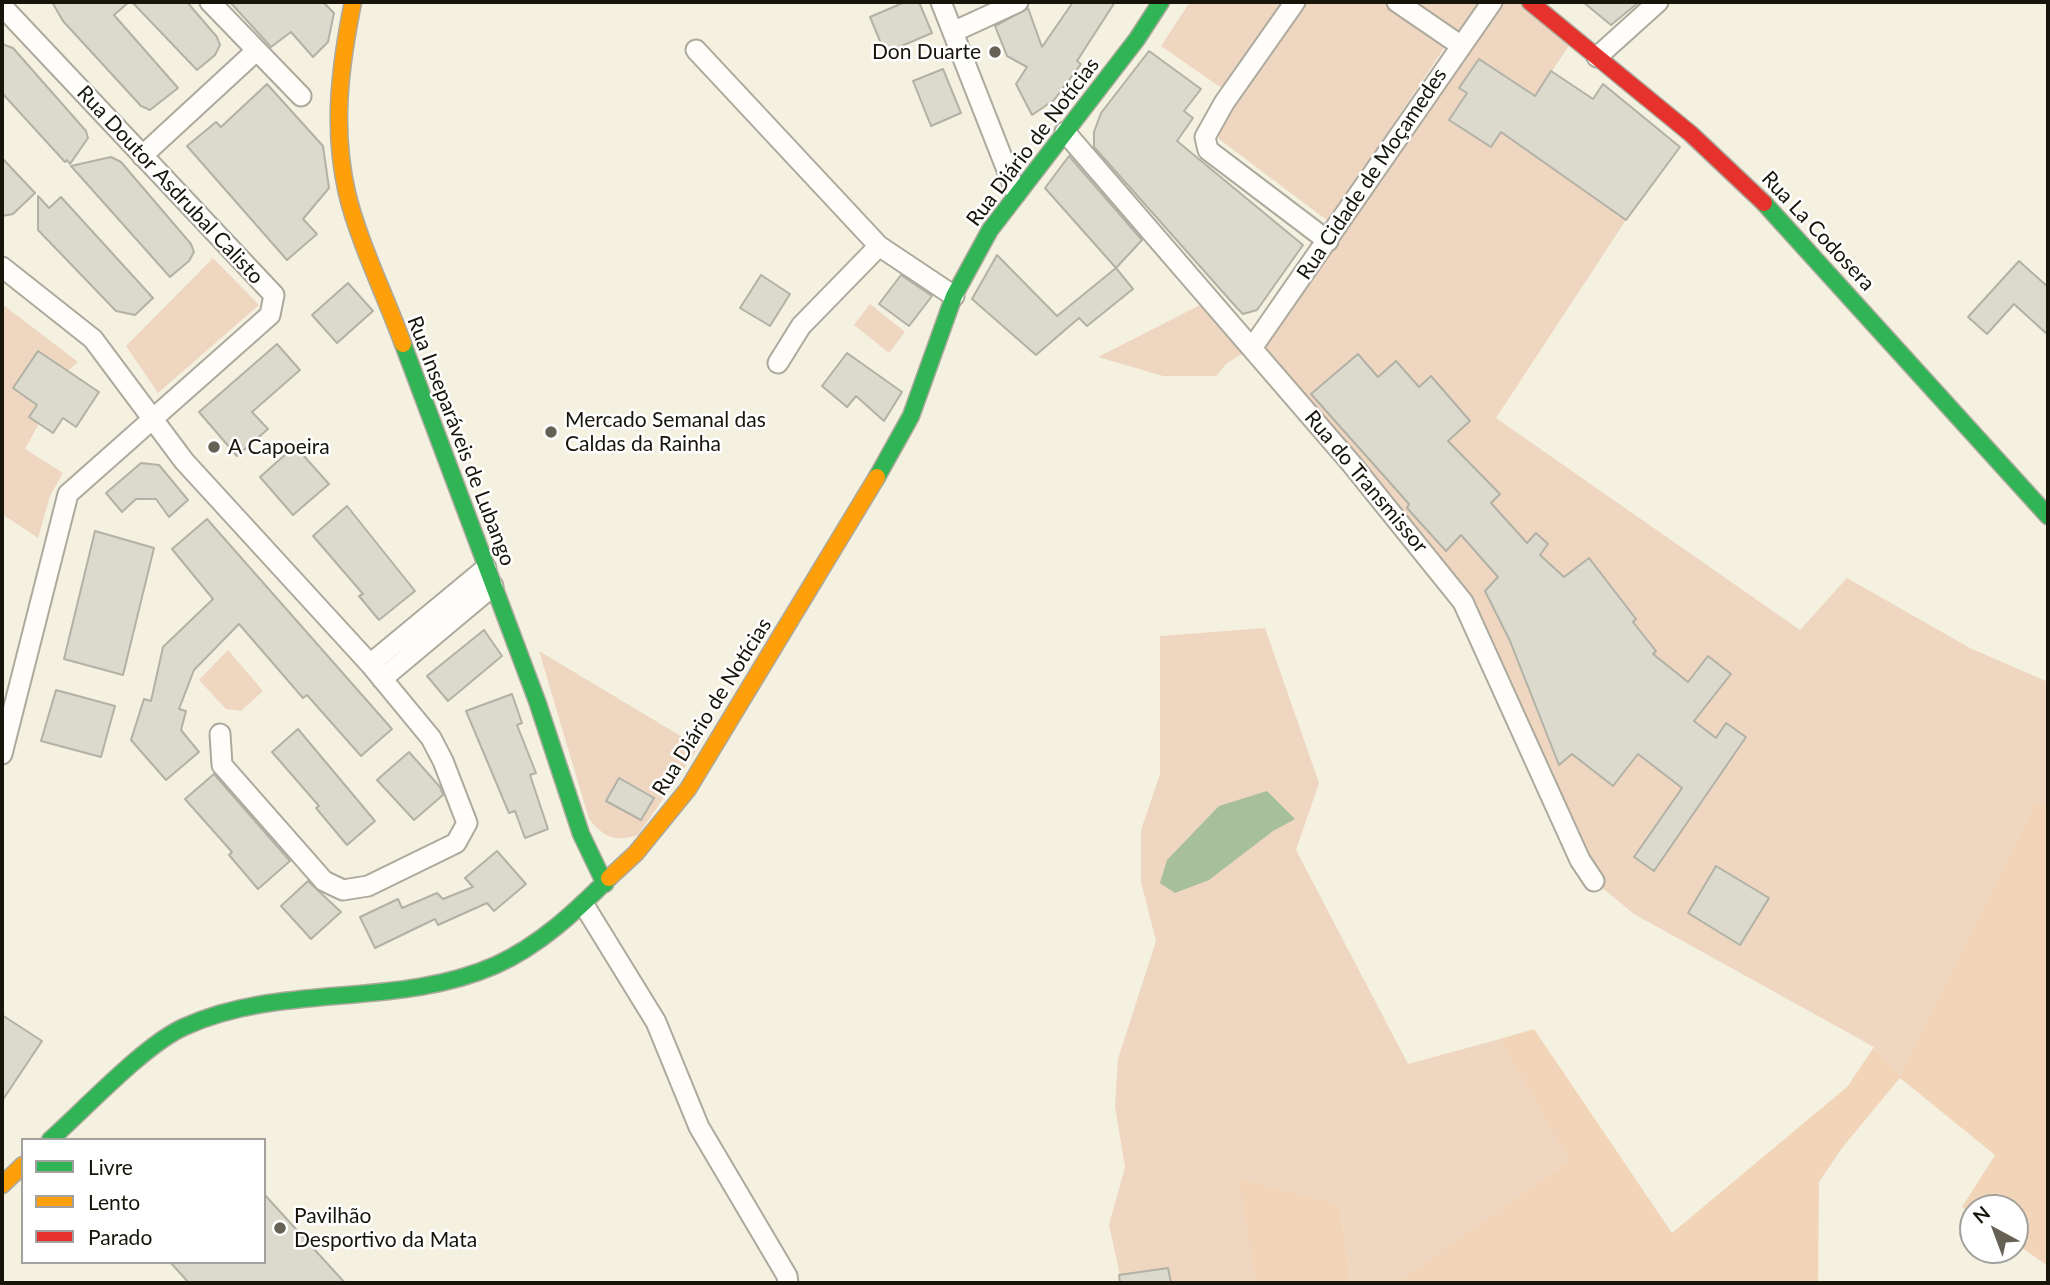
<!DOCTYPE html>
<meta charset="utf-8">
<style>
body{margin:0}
#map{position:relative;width:2050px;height:1285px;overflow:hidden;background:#f5f1e1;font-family:Lato,sans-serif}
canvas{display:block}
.frame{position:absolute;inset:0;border:4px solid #17150a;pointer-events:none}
.legend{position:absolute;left:21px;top:1138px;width:245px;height:126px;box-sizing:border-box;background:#fff;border:2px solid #a2a19d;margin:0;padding:9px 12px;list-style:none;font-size:21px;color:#17150a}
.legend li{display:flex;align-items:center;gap:14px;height:35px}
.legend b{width:35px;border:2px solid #a2a19d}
.north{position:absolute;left:1959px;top:1194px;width:70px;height:70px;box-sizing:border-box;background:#fff;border:2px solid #a2a19d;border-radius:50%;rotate:319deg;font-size:19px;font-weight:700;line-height:28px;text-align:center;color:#17150a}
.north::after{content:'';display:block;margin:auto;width:24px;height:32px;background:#656255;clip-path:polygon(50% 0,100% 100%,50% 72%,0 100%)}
</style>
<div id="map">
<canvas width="2050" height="1285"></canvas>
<div class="frame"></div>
<ul class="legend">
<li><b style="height:9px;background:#30b455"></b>Livre</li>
<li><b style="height:9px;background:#ff9f0a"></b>Lento</li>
<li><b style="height:9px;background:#e5322d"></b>Parado</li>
</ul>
<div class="north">N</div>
</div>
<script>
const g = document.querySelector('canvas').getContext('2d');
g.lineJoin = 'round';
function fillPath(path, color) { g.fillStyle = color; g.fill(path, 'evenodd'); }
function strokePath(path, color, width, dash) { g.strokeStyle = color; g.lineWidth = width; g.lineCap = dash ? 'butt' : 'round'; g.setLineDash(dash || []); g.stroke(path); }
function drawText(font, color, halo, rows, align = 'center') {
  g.font = font + ' Lato,sans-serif'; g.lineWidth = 5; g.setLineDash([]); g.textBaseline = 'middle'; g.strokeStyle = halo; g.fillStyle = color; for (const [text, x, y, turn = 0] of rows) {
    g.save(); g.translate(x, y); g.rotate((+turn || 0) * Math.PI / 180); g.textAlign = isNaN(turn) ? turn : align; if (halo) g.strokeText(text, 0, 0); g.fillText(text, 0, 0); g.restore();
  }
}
const green = new Path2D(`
 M1190,2H1481L1472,18L1447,44L1328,221L1219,139L1216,127L1233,96L1161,46Z
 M1495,2H1530L1574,38L1508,137L1626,220L1496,418L1800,630L1847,578L1970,648L2048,682V807L2036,802L1900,1078L1874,1047L1634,914L1594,881L1463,602L1252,348L1227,363L1216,376H1163L1098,357L1208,301L1252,347Z
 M213,258L259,305L158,393L126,346Z
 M2,304L78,362L68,371L25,449L63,473L50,496L38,538L2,514Z
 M870,304L905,332L889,353L854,325Z
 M1265,628L1319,783L1296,850L1408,1064L1500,1039L1570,1159L1402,1281L1351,1283L1340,1205L1256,1283H1171L1168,1268L1120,1275L1109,1225L1125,1167L1115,1107L1118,1059L1156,941L1141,882V830L1160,774V636Z
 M228,650L263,691L241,711L226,709L199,680Z
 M539,651L699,747L638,835C614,842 605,838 589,819Z`);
const forest = new Path2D(`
 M2036,802L2048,807V1266L2015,1243V1208H1973V1215L1962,1207L1995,1155L1900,1078L1842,1148L1819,1182L1818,1283H1397L1569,1160L1500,1039L1534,1029L1672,1233L1847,1087L1874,1047L1900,1077Z
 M1239,1179L1340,1205L1351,1283H1256Z`);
const water = new Path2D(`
 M1267,791L1295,819L1273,831L1209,880L1175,893L1160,883L1167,860L1219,806Z`);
const building = new Path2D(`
 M52,2H129L114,15L178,88L150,110L141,106L63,21Z
 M132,2H187L217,37L220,45L215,55L197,70Z
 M230,2H323L334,13L328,42L313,57L291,32L271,47Z
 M905,2H919L932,33L885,53L870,17Z
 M1073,2H1115L1077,61L1081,64L1054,100L1032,115L1016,84L1027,67L1007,56L995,26L1028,8L1042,47Z
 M1583,2H1639L1611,25Z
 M2,44L13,48L86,131L88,138L70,164L67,160L65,162L2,93Z
 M1149,51L1201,89L1184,111L1193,118L1177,141L1303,245L1257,310L1243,314L1237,308L1094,147V132L1101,113Z
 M1479,59L1535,96L1551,71L1593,99L1603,84L1680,147L1626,220L1501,132L1491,147L1449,120L1467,93L1459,88Z
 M943,69L961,113L931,126L913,81Z
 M267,84L323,146L329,188L303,219L317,234L287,260L187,146L216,122L221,127Z
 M1069,156L1142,240L1116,268L1045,188Z
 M111,157L121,162L191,244L194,252L189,261L170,277L71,166Z
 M2,158L35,193L13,214L2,216Z
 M38,196L49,208L61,197L153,298L135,315L116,311L38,230Z
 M997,255L1057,316L1116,268L1133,289L1087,326L1079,318L1036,355L972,299Z
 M2019,261L2048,287V335L2014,304L1987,334L1968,317Z
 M761,275L790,294L770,326L740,308Z
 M901,275L932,296L909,326L879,304Z
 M348,283L373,311L337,343L312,315Z
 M277,344L300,370L252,412L268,429L237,456L199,412Z
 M38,351L99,392L76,427L63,418L53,433L29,417L37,405L13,388Z
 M847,353L902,392L884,421L856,396L847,407L822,386Z
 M1358,354L1378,377L1396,361L1419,387L1431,376L1470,421L1448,441L1500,494L1491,503L1527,543L1536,533L1548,544L1540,555L1564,577L1589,558L1636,619L1633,622L1656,651L1653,654L1688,682L1708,656L1731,674L1694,721L1716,738L1726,723L1746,737L1654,871L1634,857L1682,788L1638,754L1613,786L1572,754L1559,765L1510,641L1485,591L1498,577L1461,535L1446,551L1407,508L1409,504L1311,394Z
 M295,446L329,484L293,515L260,477Z
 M141,463L159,465L188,500L169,517L156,499H136L122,512L106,493Z
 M347,506L415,591L379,620L359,596L363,594L313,536Z
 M207,519L392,729L361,756L307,695L303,698L239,624L194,670L179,709L186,711L181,730L199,752L166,780L131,740L144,699L151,701L163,647L213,599L172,549Z
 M95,531L154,548L123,675L64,659Z
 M484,630L502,656L448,701L427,676Z
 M56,690L115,706L101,757L41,741Z
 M512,694L522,723L517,725L536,773L530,775L548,829L525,838L515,811L509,813L466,711Z
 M298,729L375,821L347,845L316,808L319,806L272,752Z
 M409,752L440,787L443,795L414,820L377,780Z
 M214,774L290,861L258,889L229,855L232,852L185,799Z
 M619,778L654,798L641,820L606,801Z
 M497,851L526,884L494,911L487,903L438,925L435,919L375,948L360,917L398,899L402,908L437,893L443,899L473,887L465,878Z
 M1716,866L1769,898L1740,945L1688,913Z
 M308,881L341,912L311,939L281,906Z
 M2,1015L42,1041L2,1101Z
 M264,1194L345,1283H189L170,1262H264Z
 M1168,1268L1171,1283H1120L1119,1275Z`);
const street = new Path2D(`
 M210,2L301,96
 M941,2L1016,193
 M1295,2L1224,103L1205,137L1208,150L1328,241
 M1397,2L1460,45
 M2,6L274,295L270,315L68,494L2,754
 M953,32L1018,2
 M696,50L879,246L954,296
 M1597,57L1658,2
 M1065,132L1350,462L1463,602L1580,860L1594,881
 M142,156L256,51
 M2,267L93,339L184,461L370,664L431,738L443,761L467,823L456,843L368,886L343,890L324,881L222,765L220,734
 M1252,348L1492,2
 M778,363L801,326L879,246
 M370,664L486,568
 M382,679L493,586
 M584,905L656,1022L699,1127L787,1276L788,1283`);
const fast = new Path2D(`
 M1764,203L2048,516
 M403,344L537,701L581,834L605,884
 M877,477L911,416L954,296L990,230L1137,39L1161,2
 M50,1140C85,1109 144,1045 184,1027C282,982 397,1009 496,965C540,945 575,912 609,878`);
const slow = new Path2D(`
 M353,2C340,66 332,128 347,193C358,240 386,297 403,344
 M609,878L636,853L688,789L877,477
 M2,1185L23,1165`);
const jam = new Path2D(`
 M1530,2L1691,134L1764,203`);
const markers = [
 [995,52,7,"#656255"],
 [551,432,7,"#656255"],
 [214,447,7,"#656255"],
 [280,1228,7,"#656255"]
];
const poiNames = [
 ["Don Duarte",981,52,"right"],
 ["Mercado Semanal das",565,420],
 ["Caldas da Rainha",565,444],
 ["A Capoeira",228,447],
 ["Pavilhão",294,1216],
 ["Desportivo da Mata",294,1240]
];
const streetNames = [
 ["Rua Diário de Notícias",1033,142,-53],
 ["Rua Cidade de Moçamedes",1372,174,-56],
 ["Rua Doutor Asdrubal Calisto",170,185,47],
 ["Rua La Codosera",1818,231,47],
 ["Rua Inseparáveis de Lubango",461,441,69],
 ["Rua do Transmissor",1366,482,50],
 ["Rua Diário de Notícias",712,707,-58]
];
fillPath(green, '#eed6c0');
fillPath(forest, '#f2d4b9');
fillPath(water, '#a7bf9b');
fillPath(building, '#dbdacd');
strokePath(building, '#b2b1a5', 2);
strokePath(street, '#aca99d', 23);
strokePath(fast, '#aca99d', 19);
strokePath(slow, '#aca99d', 19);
strokePath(jam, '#aca99d', 19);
strokePath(street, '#fefdfa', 19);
strokePath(fast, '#30b455', 16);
strokePath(slow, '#ff9f0a', 16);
strokePath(jam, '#e5322d', 16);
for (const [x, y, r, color] of markers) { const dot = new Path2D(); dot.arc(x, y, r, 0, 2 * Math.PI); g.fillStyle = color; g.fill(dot); strokePath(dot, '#fff', 2.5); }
drawText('21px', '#17150a', '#fff', poiNames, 'left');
drawText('21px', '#17150a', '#fff', streetNames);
</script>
